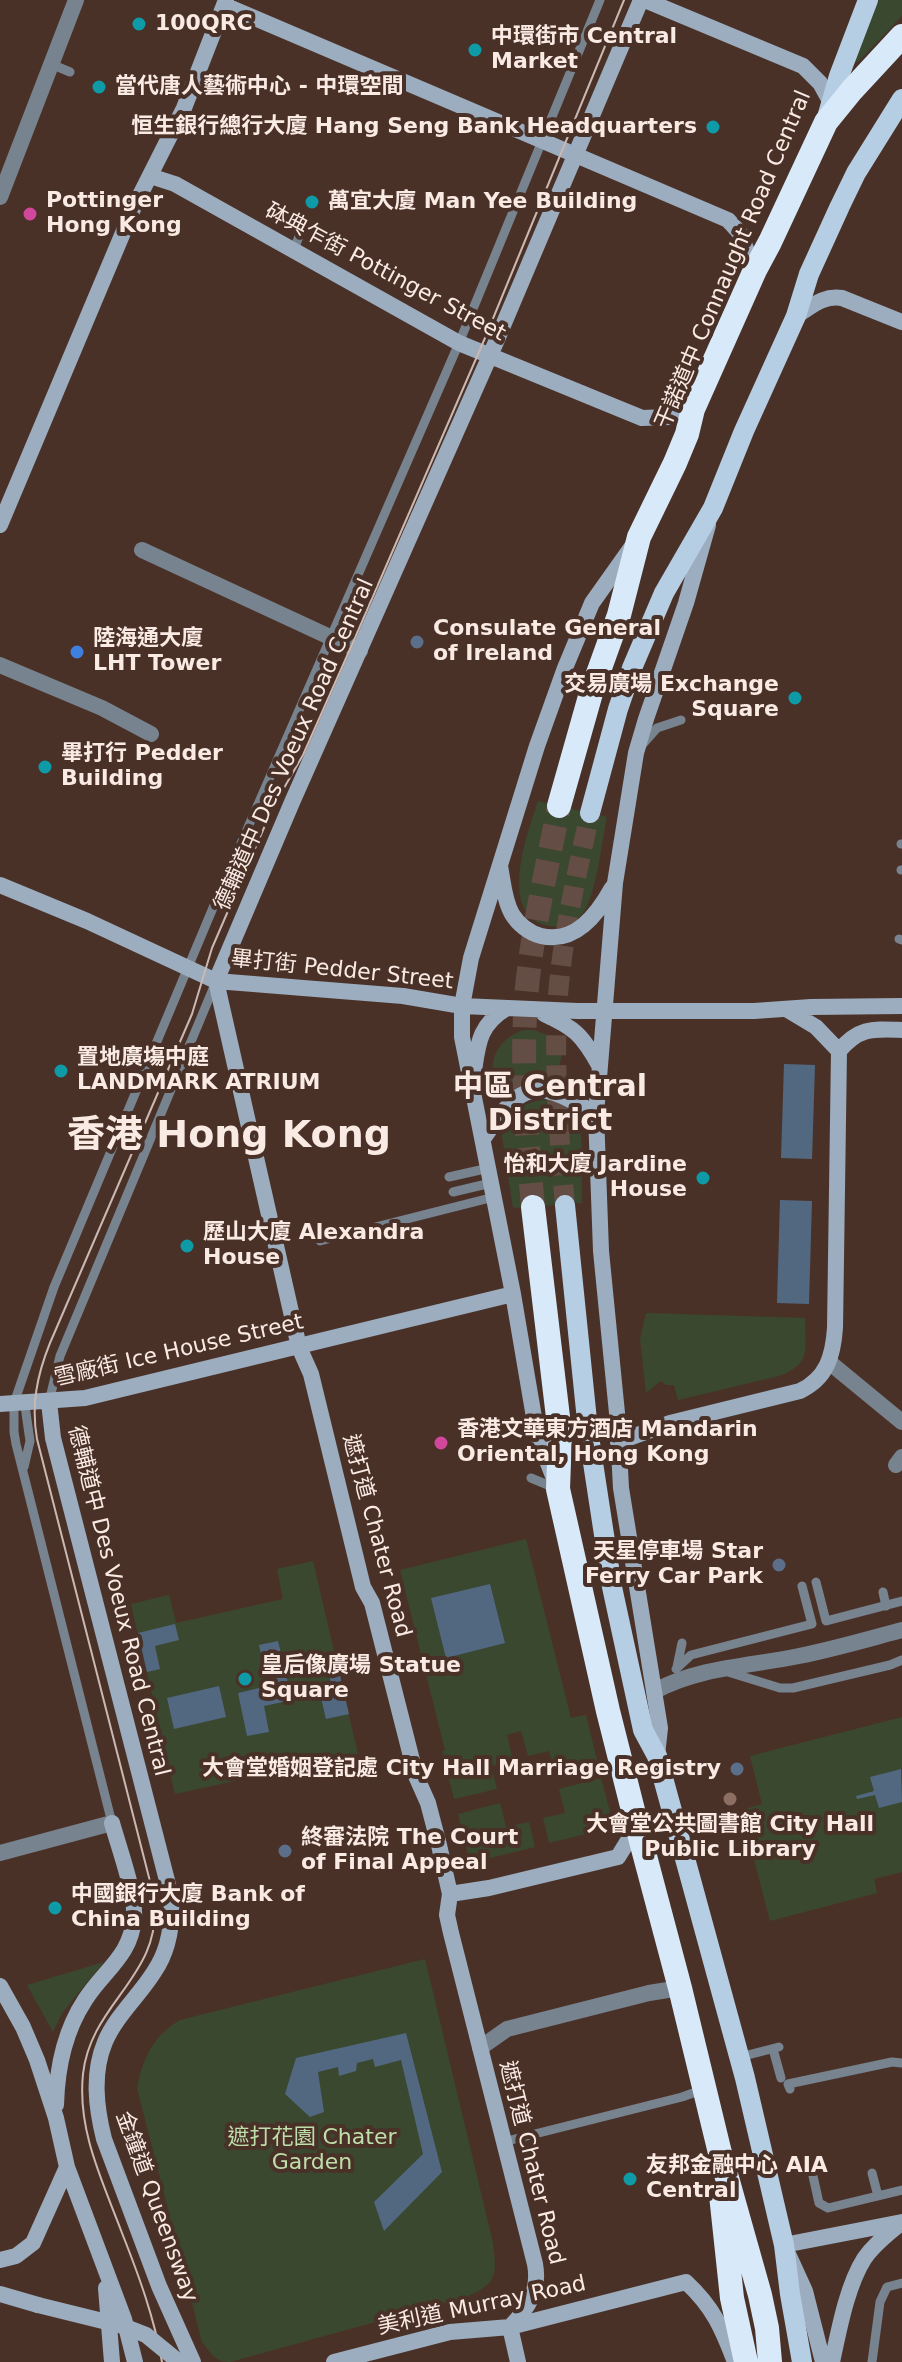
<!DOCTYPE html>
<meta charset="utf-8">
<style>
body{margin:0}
canvas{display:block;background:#4a3128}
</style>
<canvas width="902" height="2362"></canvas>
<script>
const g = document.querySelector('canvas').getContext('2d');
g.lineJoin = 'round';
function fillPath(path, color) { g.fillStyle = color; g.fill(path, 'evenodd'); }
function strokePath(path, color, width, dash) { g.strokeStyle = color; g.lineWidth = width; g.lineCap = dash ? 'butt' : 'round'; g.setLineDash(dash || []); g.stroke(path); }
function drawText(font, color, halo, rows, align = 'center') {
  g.font = font + ' "DejaVu Sans","Noto Sans TC",sans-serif'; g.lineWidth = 8; g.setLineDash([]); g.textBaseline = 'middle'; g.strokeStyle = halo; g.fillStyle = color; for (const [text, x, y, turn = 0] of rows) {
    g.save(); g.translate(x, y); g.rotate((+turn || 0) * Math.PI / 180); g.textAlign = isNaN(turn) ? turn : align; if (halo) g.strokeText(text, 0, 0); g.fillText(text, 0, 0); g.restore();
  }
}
const green = new Path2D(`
 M874,0H902V16L859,61L855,62Z
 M538,801L607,817C602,840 596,896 583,913C575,923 562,928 550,926C496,917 527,835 538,801Z
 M524,1030H534L552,1037L559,1044L562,1055L559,1065L553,1073L503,1093L497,1090C486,1063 496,1039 524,1030Z
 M541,1100C555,1101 571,1106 578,1121C584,1134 581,1186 582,1203L513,1208L502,1136C507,1115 520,1104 541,1100Z
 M646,1313L805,1318C805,1349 812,1364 779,1376L678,1400L674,1385H666L661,1381L646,1393L640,1339Z
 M526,1539L571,1718L586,1715L598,1764L555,1774L549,1751L528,1756L521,1731L507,1735L513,1760L491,1766L497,1789L454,1799L442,1751L445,1750L400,1570Z
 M313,1561L358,1754L175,1794L131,1604L169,1595L176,1623L283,1599L277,1569Z
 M902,1717V1872L874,1879L877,1893L770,1921L741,1810L762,1804L750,1756Z
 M601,1778L614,1827L549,1843L543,1818L565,1813L559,1789Z
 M500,1803L506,1827L529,1822L535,1847L470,1863L458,1814Z
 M425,1959L493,2243C497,2275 497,2284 466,2297L230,2362L221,2361L213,2356L202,2342L137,2088C143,2058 153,2036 180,2020Z
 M104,1962L62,2013L53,2032L27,1985Z`);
const water = new Path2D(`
 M784,1064L815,1065L812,1159L781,1158Z
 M780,1200L812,1201L809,1304L777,1303Z
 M490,1584L505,1643L446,1658L431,1598Z
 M175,1624L179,1640L155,1646L160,1669L147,1672L138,1633Z
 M278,1641L292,1700L264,1706L269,1732L247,1736L238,1693L268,1686L259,1645Z
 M339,1671L349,1714L326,1719L321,1698L333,1695L329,1673Z
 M219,1686L226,1717L174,1729L167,1698Z
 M901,1769L902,1802L879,1808L875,1795L857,1799L856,1796L874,1791L870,1777Z
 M406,2033L442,2172L384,2231L374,2202L423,2154L401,2060L375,2067L373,2059L357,2063L356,2071L339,2076L338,2067L318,2072L324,2112L310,2117L285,2094L296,2058Z`);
const primaryTunnel = new Path2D(`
 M565,1205C559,1135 553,1065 558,995C563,933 577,873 590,813`);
const highwayTunnel = new Path2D(`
 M533,1207C527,1138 521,1068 526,999C531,934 547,869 559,806`);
const lane = new Path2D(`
 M51,64L70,72
 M294,249L300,234
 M642,745L657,728L681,720
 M901,844H902
 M901,870H902
 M899,939L902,940
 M449,1177L489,1168
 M453,1192L491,1183
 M320,1241L494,1197
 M49,1402L60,1356L215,984
 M24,1467L30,1441L24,1399
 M531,1478L555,1488
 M816,1582L826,1621L902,1601
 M883,1592L886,1606
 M677,1667L682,1643
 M676,1669L691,1655L812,1624L802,1586
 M728,1672L780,1688H793L890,1665L902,1660
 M112,1823L16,1444L14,1432V1403L54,1287L215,903L459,343L600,0
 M773,2049L781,2078
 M740,2057L779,2047
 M790,2089L788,2084L892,2062L902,2063
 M503,2142L682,2097L704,2089
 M872,2173L878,2196
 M813,2176L819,2203L828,2208L902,2190
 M872,2362L880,2302L887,2287L902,2283`);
const street = new Path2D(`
 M0,197L76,0
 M142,550L360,651
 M0,665L102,708L151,734
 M829,1362L902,1422
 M896,1465L902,1457
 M655,1691C699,1667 751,1666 799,1656C834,1649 868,1639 902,1630
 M0,1853L112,1823
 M480,2048L507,2029L649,1993L680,1988`);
const secondary = new Path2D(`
 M645,0L803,66L820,83L831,103
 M224,5L728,220L739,232L755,270
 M150,176L175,184L459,343L642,418L669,417L693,409
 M796,316C811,307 823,295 842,298L902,322
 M0,525L133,209L184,108L226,0
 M500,866C503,881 504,900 512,914C518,924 529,933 541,936C575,944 597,915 612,888
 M0,885L87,921L216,981L403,996L462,1006L577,1011H754L811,1007L902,1006
 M216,981L299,1347L311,1374L363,1587L372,1603L416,1776L428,1803L439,1845L450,1894L447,1915L451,1933L535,2264C540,2291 528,2308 510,2327
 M216,981L293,800L496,342L641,0
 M786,1009L816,1027L839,1051
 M544,1014C575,1028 582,1035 599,1065
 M473,1078C478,1046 477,1026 507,1008
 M483,1139C523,1080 535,1078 596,1114
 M49,1402L53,1438L171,1896C173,1922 169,1950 154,1972C139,1996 116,2016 105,2042C92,2073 96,2107 104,2139L159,2286L193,2362
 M0,1404L85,1398L513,1294
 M618,1442L670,1423L800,1391C827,1378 833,1356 835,1328L839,1051C859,1027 873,1029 902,1030
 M555,1481L537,1435L513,1294L462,1037V1006L471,958L537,746L565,668L592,603L631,548
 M657,1756L660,1728L621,1488L617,1413L601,1251L596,1114L615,883L636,753L646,719L686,603L708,525
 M450,1894L489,1888L618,1857L637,1826
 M0,1986L23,2027L37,2060L56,2118L67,2167L124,2319L135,2362
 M56,2105C57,2067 64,2032 85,2000C104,1970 131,1956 134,1918C136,1894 119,1848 112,1823
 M0,2260L16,2256L33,2243L67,2167
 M106,2288L112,2362
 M0,2294L38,2305
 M510,2327L518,2362
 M334,2362L450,2332L510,2327L686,2282C713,2307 722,2328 735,2362
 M823,2362L805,2291L784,2245L902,2222
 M832,2362C839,2330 847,2286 864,2259C874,2244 888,2234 901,2223`);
const primary = new Path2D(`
 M826,121L839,76L868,0
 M590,813L618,709L632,668L664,593L713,508L744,431L796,316L809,274L840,206L856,173L902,99
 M565,1205L588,1430L612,1587L643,1730L657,1756L745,2078L784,2245L790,2294L802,2362`);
const highway = new Path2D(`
 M559,806L591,693L619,615L639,537L675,463L687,434L693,409L755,270L770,242L826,122L852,90L902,36
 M533,1207L560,1434L558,1489L608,1711L637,1826L680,1988L720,2153L760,2295L767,2328L770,2362
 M721,2195L732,2298L746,2362`);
const tram = new Path2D(`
 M162,2362C154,2317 139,2276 122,2233C103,2182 77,2131 83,2074C91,2001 164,1976 154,1897L37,1439C31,1405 37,1375 50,1343L192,1014L212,948L273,807L303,755L351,647L485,338L624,0`);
const secondaryBridge = new Path2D(`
 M38,2305L123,2326L146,2335L179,2362`);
const markers = [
 [139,24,8,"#0f9aa8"],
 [475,50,8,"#0f9aa8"],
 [99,87,8,"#0f9aa8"],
 [713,127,8,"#0f9aa8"],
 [312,202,8,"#0f9aa8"],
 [30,214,8,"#d1479c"],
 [417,642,8,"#5c6f8a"],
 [77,652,8,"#3f7fe0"],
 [795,698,8,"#0f9aa8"],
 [45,767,8,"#0f9aa8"],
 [61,1071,8,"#0f9aa8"],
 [703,1178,8,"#0f9aa8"],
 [187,1246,8,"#0f9aa8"],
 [441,1443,8,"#d1479c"],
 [779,1565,8,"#5c6f8a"],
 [245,1679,8,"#0f9aa8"],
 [737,1769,8,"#5c6f8a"],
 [730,1799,8,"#8d6e63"],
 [285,1851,8,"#5c6f8a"],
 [55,1908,8,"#0f9aa8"],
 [630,2179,8,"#0f9aa8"]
];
const poiNames = [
 ["100QRC",155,24],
 ["中環街市 Central",491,37],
 ["Market",491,62],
 ["當代唐人藝術中心 - 中環空間",115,87],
 ["恒生銀行總行大廈 Hang Seng Bank Headquarters",697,127,"right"],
 ["Pottinger",46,201],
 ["Hong Kong",46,226],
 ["萬宜大廈 Man Yee Building",328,202],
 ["Consulate General",433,629],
 ["of Ireland",433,654],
 ["陸海通大廈",93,639],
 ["LHT Tower",93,664],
 ["交易廣場 Exchange",779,685,"right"],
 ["Square",779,710,"right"],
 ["畢打行 Pedder",61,754],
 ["Building",61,779],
 ["置地廣塲中庭",77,1058],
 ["LANDMARK ATRIUM",77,1083],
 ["怡和大廈 Jardine",687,1165,"right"],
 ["House",687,1190,"right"],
 ["歷山大廈 Alexandra",203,1233],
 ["House",203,1258],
 ["香港文華東方酒店 Mandarin",457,1430],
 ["Oriental, Hong Kong",457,1455],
 ["天星停車場 Star",763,1552,"right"],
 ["Ferry Car Park",763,1577,"right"],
 ["皇后像廣場 Statue",261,1666],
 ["Square",261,1691],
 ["大會堂婚姻登記處 City Hall Marriage Registry",721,1769,"right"],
 ["大會堂公共圖書館 City Hall",730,1825,"center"],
 ["Public Library",730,1850,"center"],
 ["終審法院 The Court",301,1838],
 ["of Final Appeal",301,1863],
 ["中國銀行大廈 Bank of",71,1895],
 ["China Building",71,1920],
 ["友邦金融中心 AIA",646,2166],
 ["Central",646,2191]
];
const streetNames = [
 ["干諾道中 Connaught Road Central",734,260,-67],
 ["砵典乍街 Pottinger Street",385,273,28],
 ["德輔道中 Des Voeux Road Central",295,745,-66],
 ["畢打街 Pedder Street",342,971,6],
 ["雪廠街 Ice House Street",179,1351,-13],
 ["遮打道 Chater Road",376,1536,75],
 ["德輔道中 Des Voeux Road Central",118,1601,76],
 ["遮打道 Chater Road",531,2163,76],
 ["金鐘道 Queensway",156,2207,70],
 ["美利道 Murray Road",482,2306,-12]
];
const parkNames = [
 ["遮打花園 Chater",312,2138],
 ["Garden",312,2163]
];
const districtNames = [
 ["中區 Central",550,1088],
 ["District",550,1122]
];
const townNames = [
 ["香港 Hong Kong",229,1137]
];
fillPath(green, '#39482f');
fillPath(water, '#526881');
strokePath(primaryTunnel, '#644d44', 20, [20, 10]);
strokePath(highwayTunnel, '#644d44', 24, [24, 12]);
strokePath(lane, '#77838e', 9);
strokePath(street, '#77838e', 16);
strokePath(secondary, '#9badbf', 16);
strokePath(primary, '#b6cee4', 20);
strokePath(highway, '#d8eafa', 24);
strokePath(tram, '#cbb8b2', 2);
strokePath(secondaryBridge, '#9badbf', 16);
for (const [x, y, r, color] of markers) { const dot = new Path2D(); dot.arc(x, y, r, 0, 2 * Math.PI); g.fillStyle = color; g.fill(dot); strokePath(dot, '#4a3128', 3); }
drawText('bold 22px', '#faeae4', '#4a3128', poiNames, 'left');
drawText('22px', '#faeae4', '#4a3128', streetNames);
drawText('22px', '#bedeaa', '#4a3128', parkNames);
drawText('bold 30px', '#faeae4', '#4a3128', districtNames);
drawText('bold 38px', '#faeae4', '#4a3128', townNames);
</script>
